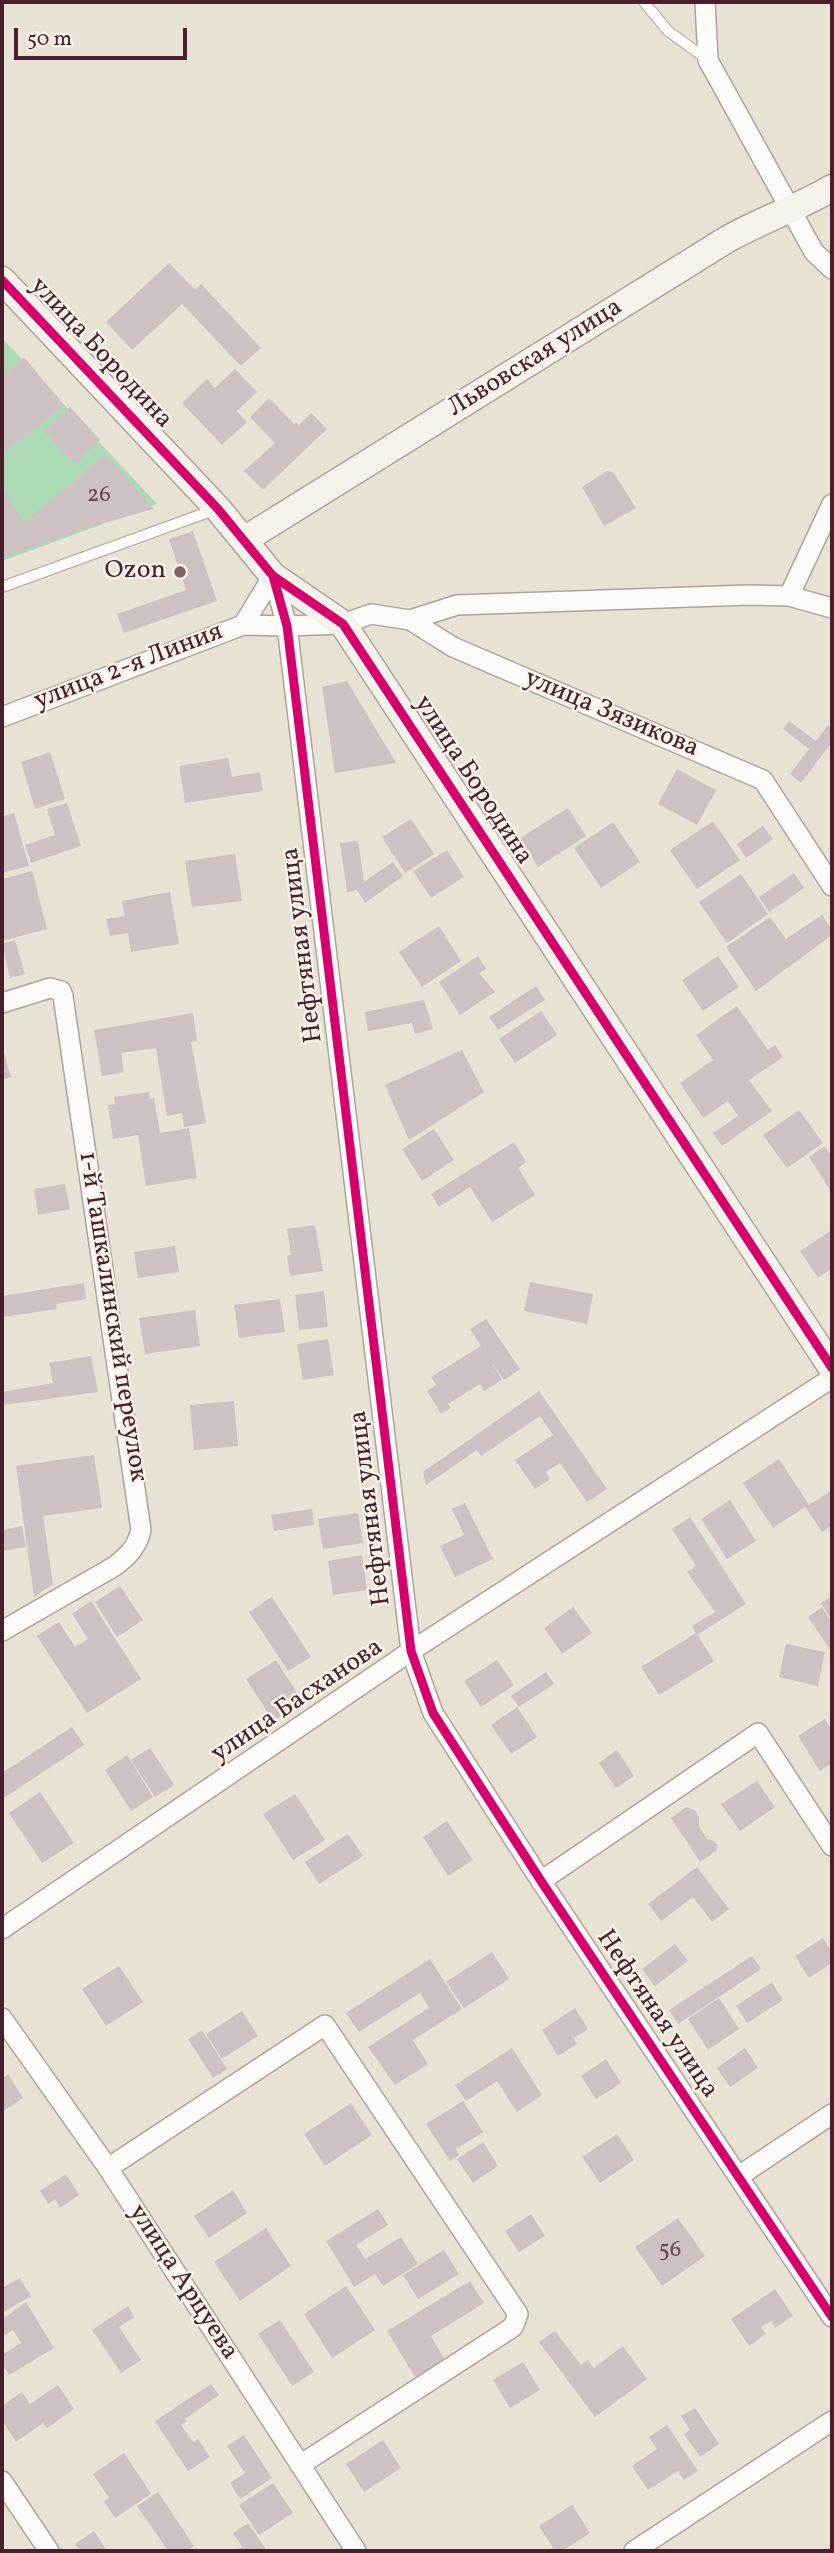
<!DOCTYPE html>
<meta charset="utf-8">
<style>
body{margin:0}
#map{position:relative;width:834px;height:2553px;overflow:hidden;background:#e8e2d5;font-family:Vollkorn,serif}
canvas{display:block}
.frame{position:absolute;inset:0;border:4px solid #4a1f2b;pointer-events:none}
.scale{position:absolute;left:14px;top:28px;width:173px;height:32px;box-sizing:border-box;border:4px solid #4a1f2b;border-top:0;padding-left:9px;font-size:21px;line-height:24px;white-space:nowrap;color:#4a1f2b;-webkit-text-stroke:5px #f7f3e8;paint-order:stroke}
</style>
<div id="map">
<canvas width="834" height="2553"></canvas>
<div class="frame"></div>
<div class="scale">50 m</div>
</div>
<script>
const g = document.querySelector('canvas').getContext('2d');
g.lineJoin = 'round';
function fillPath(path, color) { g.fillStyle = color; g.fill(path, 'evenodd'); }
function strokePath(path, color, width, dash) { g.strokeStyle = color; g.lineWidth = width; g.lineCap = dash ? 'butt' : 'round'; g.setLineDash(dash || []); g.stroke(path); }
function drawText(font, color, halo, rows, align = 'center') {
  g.font = font + ' Vollkorn,serif'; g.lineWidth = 5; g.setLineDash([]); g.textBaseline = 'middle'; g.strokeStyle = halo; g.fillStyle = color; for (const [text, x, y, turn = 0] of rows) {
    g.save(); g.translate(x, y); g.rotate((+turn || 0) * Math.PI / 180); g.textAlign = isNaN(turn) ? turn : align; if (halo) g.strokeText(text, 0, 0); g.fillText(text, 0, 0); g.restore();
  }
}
const green = new Path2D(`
 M2,338L157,504L2,561Z`);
const building = new Path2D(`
 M169,263L195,290L201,284L261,348L241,366L182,304L132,350L106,322Z
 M24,357L64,405L2,455V377Z
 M235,369L257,392L237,411L247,422L222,445L182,403L207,379L215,388Z
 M269,398L294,424L296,422L299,425L311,413L327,429L263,490L244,471L275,443L250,417Z
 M70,407L100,440L75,464L44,431Z
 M106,454L154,509L89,527L2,558V486L24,523Z
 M607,471L614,473L636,508L604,526L582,487Z
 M193,531L217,601L124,633L117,614L186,590L169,539Z
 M347,681L396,763L335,773L322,687Z
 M789,721L816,741L828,725L832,729V742L801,783L790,774L809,749L783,729Z
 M50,752L65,799L35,809L21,762Z
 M228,758L232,777L260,772L263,791L185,803L179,766Z
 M677,769L716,790L697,825L658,804Z
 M67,803L81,846L31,863L25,845L55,835L47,809Z
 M568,808L586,836L538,867L520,838Z
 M14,813L29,866L2,873V816Z
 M411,819L434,854L405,873L382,837Z
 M713,821L740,860L697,889L670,850Z
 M613,822L640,862L601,888L574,848Z
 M763,826L773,839L746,858L737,844Z
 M358,841L364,882L393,862L403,876L365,903L357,890L347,892L340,843Z
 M447,850L464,877L431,898L413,871Z
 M235,854L242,901L192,907L185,861Z
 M32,871L47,929L2,941V879Z
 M794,873L804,888L769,912L759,897Z
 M741,874L768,914L727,943L699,902Z
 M170,892L179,944L131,952L128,933L110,936L106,919L125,916L122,901Z
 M822,915L832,930V935L756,991L726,947L770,917L786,939Z
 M439,926L461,961L422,987L399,952Z
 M15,940L25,974L10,978L2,944Z
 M478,956L486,969L479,973L495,992L460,1015L439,982Z
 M718,956L739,987L703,1011L682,980Z
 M536,986L545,1000L498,1030L489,1017Z
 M424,1000L433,1029L415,1034L412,1023L368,1031L365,1012Z
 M737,1006L768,1050L775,1045L783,1057L749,1080L772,1111L722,1146L713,1133L738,1116L728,1101L703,1118L680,1083L713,1060L696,1035Z
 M541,1011L557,1035L515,1063L499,1039Z
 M193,1013L197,1041L191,1042L206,1123L184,1127L182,1113L167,1116L156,1048L121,1053L124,1072L102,1076L94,1030Z
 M2,1046L11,1077L2,1080Z
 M462,1050L484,1092L409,1140L385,1085Z
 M149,1092L150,1099L154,1098L160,1133L189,1128L197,1178L146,1186L138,1135L113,1139L108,1105L115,1104L114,1097Z
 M799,1110L823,1143L787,1168L763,1135Z
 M434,1129L454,1160L422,1181L402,1149Z
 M514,1142L526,1162L518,1168L535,1195L492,1222L470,1187L439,1207L431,1194Z
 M825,1146L832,1158V1193L809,1157Z
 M65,1184L70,1209L38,1215L34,1189Z
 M315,1225L323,1271L290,1276L287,1256L291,1255L287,1229Z
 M832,1230V1268L818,1278L800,1251Z
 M175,1246L179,1272L138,1278L134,1252Z
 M530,1282L593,1294L587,1324L524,1311Z
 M84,1283L86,1299L56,1304L57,1309L4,1317L2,1296Z
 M324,1291L328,1327L299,1330L295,1295Z
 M280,1299L285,1332L239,1338L234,1305Z
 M195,1310L200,1346L145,1354L139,1318Z
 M486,1319L520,1369L504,1380L491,1361L502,1380L484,1391L480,1384L448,1404L451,1408L441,1414L427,1391L436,1385L431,1377L481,1346L470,1329Z
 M328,1339L334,1375L303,1380L297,1344Z
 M91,1356L98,1392L4,1405L2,1392L53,1383L49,1363Z
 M539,1391L607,1489L587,1502L560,1463L546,1472L550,1479L535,1489L515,1460L553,1435L540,1416L481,1456L477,1450L426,1485L423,1472Z
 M234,1401L238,1446L194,1450L190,1405Z
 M94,1455L102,1508L43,1516L53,1584L34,1597L16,1466Z
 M779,1459L809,1505L832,1490V1525L822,1532L805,1507L773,1528L743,1483Z
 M730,1500L756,1541L727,1559L701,1519Z
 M465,1503L493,1559L455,1577L440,1546L464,1535L452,1509Z
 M312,1509L314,1525L274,1531L271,1515Z
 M358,1513L363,1543L323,1549L318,1519Z
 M690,1517L746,1604L697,1635L692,1626L715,1612L687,1572L696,1566L672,1529Z
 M22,1526L26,1547L2,1551V1530Z
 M362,1555L367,1590L333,1595L328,1561Z
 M120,1586L143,1620L117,1637L95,1602Z
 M832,1596V1620L821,1603Z
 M272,1597L311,1657L288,1671L249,1612Z
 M91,1601L141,1679L87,1713L37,1636L59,1622L75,1647L88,1639L72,1614Z
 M573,1607L592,1633L562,1654L544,1628Z
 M822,1607L832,1623V1652L808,1617Z
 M696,1633L714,1661L659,1695L641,1667Z
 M786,1644L825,1652L818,1686L779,1677Z
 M276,1660L303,1702L273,1721L246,1679Z
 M497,1660L514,1685L481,1707L464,1681Z
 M546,1672L554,1684L519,1707L511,1696Z
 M517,1707L537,1737L511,1754L491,1725Z
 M825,1719L832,1731V1763L820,1771L798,1736Z
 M72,1727L84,1745L2,1799V1773Z
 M150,1748L174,1785L155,1797L131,1760Z
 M617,1750L634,1776L616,1788L599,1763Z
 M127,1755L153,1797L131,1811L105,1770Z
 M757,1781L775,1807L740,1831L721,1804Z
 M40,1792L74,1843L42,1863L9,1813Z
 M295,1794L325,1840L293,1860L263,1814Z
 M686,1807L695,1810L699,1817V1826L707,1839L714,1841L718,1845L716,1851L700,1862L671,1818Z
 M447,1821L473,1860L448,1876L423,1837Z
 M348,1834L363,1856L319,1884L305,1862Z
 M697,1867L729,1909L712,1922L693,1897L661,1921L648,1904Z
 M823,1938L832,1952V1963L809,1978L795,1956Z
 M675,1944L688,1961L655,1986L642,1969Z
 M492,1952L509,1979L464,2008L446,1982Z
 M752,1956L761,1969L678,2024L669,2010Z
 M430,1959L462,2009L413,2040L428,2064L395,2085L368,2047L429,2008L420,1993L359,2032L346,2013Z
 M119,1966L143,2002L106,2026L82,1989Z
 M772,1982L783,2000L747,2023L736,2006Z
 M719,1998L739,2029L708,2050L688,2019Z
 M575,2008L588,2029L574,2038L577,2044L558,2056L542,2030Z
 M242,2011L258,2036L222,2059L206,2034Z
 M202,2030L227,2069L213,2078L188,2039Z
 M512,2048L542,2095L517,2112L497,2081L466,2101L455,2085Z
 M745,2048L758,2068L730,2087L717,2068Z
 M606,2059L621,2083L596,2099L581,2076Z
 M8,2074L23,2098L2,2112V2079Z
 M463,2101L483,2132L456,2149L459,2155L450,2161L426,2124Z
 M351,2103L372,2135L325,2166L304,2134Z
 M617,2134L634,2160L600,2183L582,2157Z
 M483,2142L498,2166L473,2183L457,2159Z
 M66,2174L79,2195L60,2208L55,2199L48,2204L40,2191Z
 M233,2190L247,2213L209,2238L194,2216Z
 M378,2209L388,2225L356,2245L365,2259L401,2237L418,2264L383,2286L375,2274L354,2287L326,2241Z
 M531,2214L545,2236L519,2252L505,2231Z
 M678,2218L705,2256L662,2286L635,2247Z
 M266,2228L291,2266L240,2301L214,2262Z
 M444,2250L459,2274L418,2299L403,2275Z
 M20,2278L31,2296L2,2313V2288Z
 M470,2281L484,2303L431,2336L445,2360L415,2377L387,2331Z
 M346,2286L375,2330L332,2358L304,2314Z
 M775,2289L793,2316L775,2328L771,2321L761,2327L766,2334L749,2346L731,2319Z
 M26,2302L54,2348L9,2375L2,2363V2355L21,2343L13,2330L2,2337V2314L4,2318Z
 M128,2306L134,2317L119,2327L141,2360L121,2373L92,2330Z
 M280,2320L314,2372L292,2386L258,2334Z
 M555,2331L581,2365L588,2360L594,2368L623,2346L647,2379L595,2417L539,2342Z
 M523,2362L540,2390L510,2408L493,2380Z
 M211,2384L219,2395L185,2419L187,2421L181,2425L193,2442L198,2439L210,2457L188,2471L155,2421Z
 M58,2385L74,2409L47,2428L43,2423L16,2442L2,2420V2406L22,2392L30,2404Z
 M695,2408L719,2444L700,2457L684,2434L690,2430L681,2416Z
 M667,2425L698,2471L684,2480L678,2471L648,2490L632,2466L657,2449L649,2437Z
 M244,2435L272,2478L240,2499L230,2483L245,2473L227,2446Z
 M383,2440L401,2468L364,2492L346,2464Z
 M124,2453L151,2494L115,2518L104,2501L109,2498L93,2474Z
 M273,2483L293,2513L259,2535L239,2505Z
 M158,2492L194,2546L187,2551H168L137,2506Z
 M572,2505L590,2533L562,2551H555L539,2526Z
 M248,2523L267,2551H235L242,2547L233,2533Z
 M94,2531L107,2551H80L75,2544Z`);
const lane = new Path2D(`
 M644,2L668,31L708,60
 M2,587L214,510`);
const street = new Path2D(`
 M705,2L708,60L814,252L832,269
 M273,576L287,626L411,1651L433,1713L541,1881L832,2317
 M789,596L832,504
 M410,620L457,605L749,595L789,596L832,608
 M243,625L287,626L343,624L371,614L410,620L453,647L763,780L832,886
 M2,717L243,625L273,576
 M2,1003L50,988L61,991L63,996L141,1530C137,1547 128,1556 115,1566L2,1631
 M541,1881L758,1733L832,1846
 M2,1929L411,1651L832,1378
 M2,2018L108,2168L356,2551
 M108,2168L325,2025L518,2314L513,2327L300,2465
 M739,2176L832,2114
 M2,2481L49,2551
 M634,2551L832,2421`);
const secondary = new Path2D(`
 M2,280L218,509L273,576L343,624L832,1368
 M244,540L726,240C761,220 798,208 832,188`);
const cycleway = new Path2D(`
 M2,280L218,509L273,576L343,624L832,1368
 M273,576L287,626L411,1651L433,1713L541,1881L832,2317`);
const markers = [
 [180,572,7,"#816366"]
];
const numberNames = [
 ["26",99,497],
 ["56",670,2252]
];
const streetNames = [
 ["улица Бородина",100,354,47],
 ["Львовская улица",536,359,-32],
 ["улица 2-я Линия",129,668,-21],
 ["улица Зязикова",611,715,23],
 ["улица Бородина",472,781,57],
 ["Нефтяная улица",304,945,-97],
 ["1-й Ташкалинский переулок",111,1317,81],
 ["Нефтяная улица",372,1508,-97],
 ["улица Басханова",298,1702,-34],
 ["Нефтяная улица",656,2015,56],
 ["улица Арцуева",182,2283,57]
];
const poiNames = [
 ["Ozon",166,572]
];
fillPath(green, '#abdab5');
fillPath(building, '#cec1c3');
strokePath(lane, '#aca39c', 12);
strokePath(street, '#aca39c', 22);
strokePath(secondary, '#aca39c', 29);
strokePath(lane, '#fcfbf9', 10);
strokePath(street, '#fcfbf9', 19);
strokePath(secondary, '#f5f1eb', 26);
strokePath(cycleway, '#d6006c', 9);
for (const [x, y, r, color] of markers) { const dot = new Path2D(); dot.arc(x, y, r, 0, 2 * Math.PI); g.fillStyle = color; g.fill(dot); strokePath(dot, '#f7f3e8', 2.5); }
drawText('23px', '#6b4851', null, numberNames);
drawText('26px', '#4a1f2b', '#f7f3e8', streetNames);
drawText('26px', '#4a1f2b', '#f7f3e8', poiNames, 'right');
</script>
